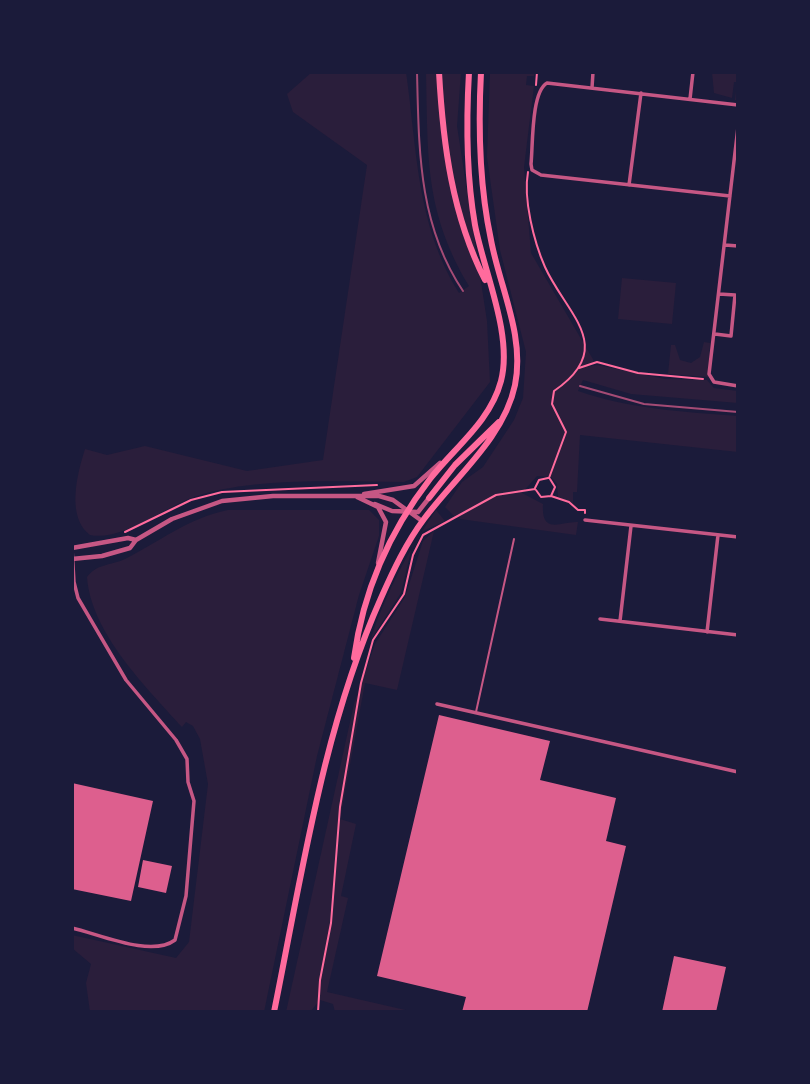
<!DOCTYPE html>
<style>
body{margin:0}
#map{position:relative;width:810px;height:1084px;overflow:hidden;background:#1b1b3a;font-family:"Noto Serif",serif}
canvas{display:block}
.frame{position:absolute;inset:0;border:74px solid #1b1b3a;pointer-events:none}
</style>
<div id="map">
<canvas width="810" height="1084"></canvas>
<div class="frame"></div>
</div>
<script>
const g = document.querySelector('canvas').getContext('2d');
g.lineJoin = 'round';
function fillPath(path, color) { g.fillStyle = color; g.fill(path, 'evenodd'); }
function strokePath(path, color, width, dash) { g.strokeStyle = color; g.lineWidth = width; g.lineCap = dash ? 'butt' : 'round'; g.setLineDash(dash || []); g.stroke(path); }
const green = new Path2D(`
 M312,72H406C417,148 416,225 459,293L469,286C424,211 428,155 426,72H461L457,126L487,321L490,382L417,477L404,482C340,482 261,477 200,495C168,504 123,542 90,535C66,517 77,474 85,449L107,455L145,446L247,471L323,460L367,165L293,112L287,94Z
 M490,72H535L534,76H527L526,85L534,86L524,167L531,253L594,361L588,367L597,365L665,379L707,380L714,388L738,391V403L631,394L583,380L578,391C630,409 684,412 738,416V452L580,435L577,492H573V503L558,497L557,484L551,477L537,476L522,493L543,504C541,536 562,521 578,522L576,535L460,519L459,514L454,516L445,507L462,482L483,467L514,420L523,398L526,352L500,250L487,157Z
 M712,72H738V101L735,100L737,82H734L732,98L714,93Z
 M622,278L676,283L672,324L618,319Z
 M704,342L710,343L708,377L668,374L671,345H675L680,360L691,363L700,357Z
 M228,510H369L379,520V536L359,595L317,756L264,1012H90L86,983L91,964L72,948V935L176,958L189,942L208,784L200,739L193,726L186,722L182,727C146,687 91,633 87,577C98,563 110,566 125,559C159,542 188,518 228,510Z
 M436,510L445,521L423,531L412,547L401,593L370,641C385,594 408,551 436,510Z
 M434,531L397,690L365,683L340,819L356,824L341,896L348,898L327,992L414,1012H335L333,1004L320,1000L310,1012H286L354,704L375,644L405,597L423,541Z`);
const building = new Path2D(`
 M439,715L550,741L540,780L616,798L606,841L626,846L587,1012H462L466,997L377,976Z
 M72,783L153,801L131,901L72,889Z
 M143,860L172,866L166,893L138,887Z
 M674,956L726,967L716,1012H662Z`);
const path = new Path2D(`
 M536,85L537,72
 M528,172C523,199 534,242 545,267C566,314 618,347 554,391L552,404L566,432L549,478
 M579,368L597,362L638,373L703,379
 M535,488L539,480L548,478
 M536,490L541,497L551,496L555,487L550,479
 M551,496L569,502L578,510H585V513
 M125,532L191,500L222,492L377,485
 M318,1012L320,980L331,923L340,807L361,683L373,640L404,594L413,555L423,535L496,495L535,489`);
const service = new Path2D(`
 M72,441V439
 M72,535V548
 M476,712L514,539`);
const minor = new Path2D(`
 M592,88L593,72
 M690,99L693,72
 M738,127L709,374L714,382L738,386
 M629,185L641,93
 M730,196L541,175L532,170L531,164C533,146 531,92 547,83L738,105
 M725,245L738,246
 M715,334L731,336L735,295L719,294
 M585,520L738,537
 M600,619L738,635
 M620,621L631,526
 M707,632L718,535
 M437,704L738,772
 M72,928C99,934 151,958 175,940L186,896L194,801L188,782L187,759L176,740L126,680L78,598L74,582L72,548`);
const tertiary = new Path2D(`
 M364,494L414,486L440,463
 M357,497L378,507L386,522L378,563
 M375,504L392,511L418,512L429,498
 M72,548L128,538L136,540
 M72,559L102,556L130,548L136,540L172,519L222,501L273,496H379L393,500L422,521`);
const trunk = new Path2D(`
 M439,72C443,144 452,215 485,280
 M429,498L455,465L499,422
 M354,658C363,592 389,532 430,479C455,447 490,422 501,381C513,335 484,272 475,225C466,174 466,124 469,72
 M274,1012C302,874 323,728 381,598C393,571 406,543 424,519C455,477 504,438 515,385C525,336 500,288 491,240C479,184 478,129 481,72`);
const tram = new Path2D(`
 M417,72C419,149 418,224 463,291
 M580,386L644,404L738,412`);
fillPath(green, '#2a1e3b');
fillPath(building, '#dd5f8e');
strokePath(path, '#ff6b9d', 2);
strokePath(service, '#c65784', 2);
strokePath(minor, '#c65784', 3.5);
strokePath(tertiary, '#c65784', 4.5);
strokePath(trunk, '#ff6b9d', 6);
strokePath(tram, '#a44b75', 2);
</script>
